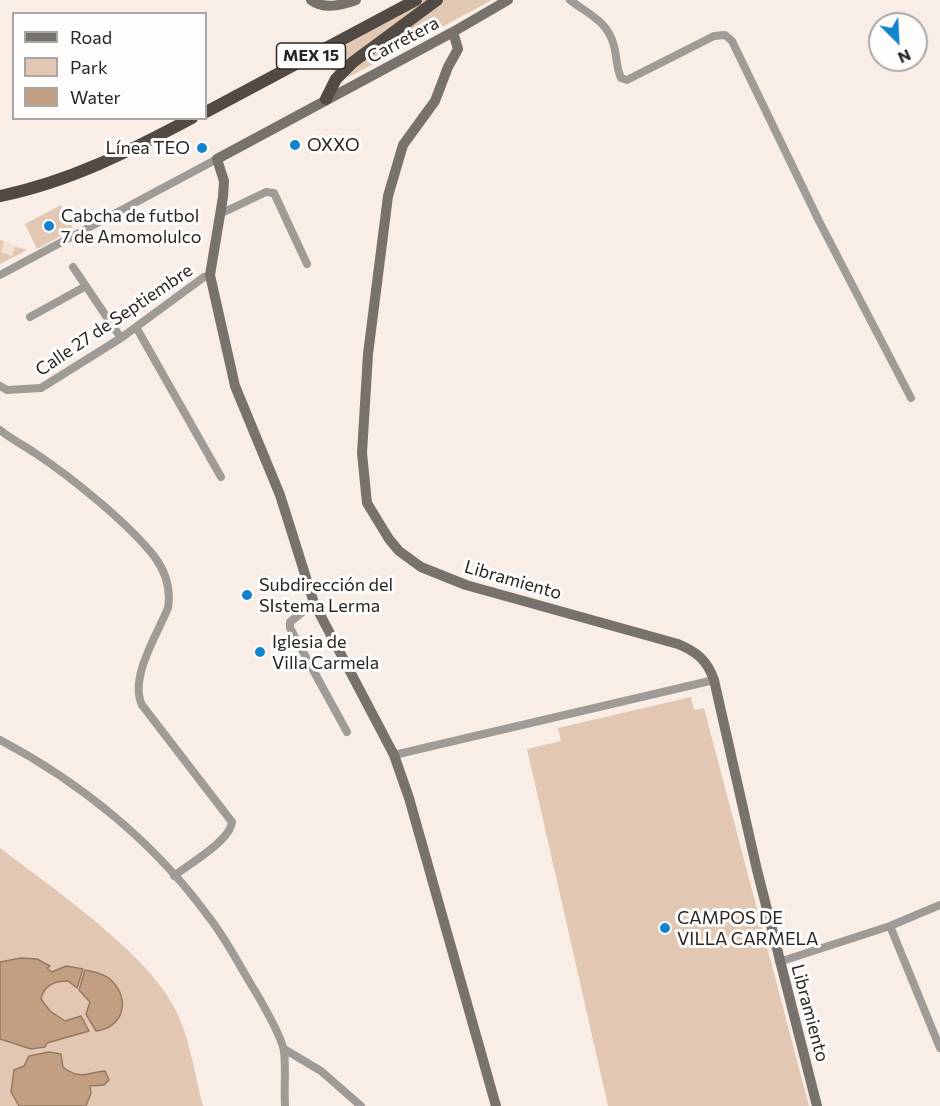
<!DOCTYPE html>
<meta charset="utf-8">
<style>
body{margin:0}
#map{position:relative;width:940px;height:1106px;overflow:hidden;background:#f8eee6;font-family:Commissioner,sans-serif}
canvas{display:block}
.legend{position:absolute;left:12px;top:12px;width:195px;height:108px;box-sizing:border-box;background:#fffdfb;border:2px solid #a9a7a4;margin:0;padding:8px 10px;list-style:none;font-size:18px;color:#282522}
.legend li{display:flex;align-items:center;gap:12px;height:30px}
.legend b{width:30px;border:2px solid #a9a7a4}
.north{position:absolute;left:868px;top:12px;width:60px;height:60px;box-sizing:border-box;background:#fffdfb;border:2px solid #a9a7a4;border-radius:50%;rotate:156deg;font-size:16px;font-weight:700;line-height:24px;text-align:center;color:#282522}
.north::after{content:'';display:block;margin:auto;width:21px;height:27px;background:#1284cd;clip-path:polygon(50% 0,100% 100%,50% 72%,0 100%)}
</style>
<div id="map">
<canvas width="940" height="1106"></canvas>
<ul class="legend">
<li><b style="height:8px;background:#78726d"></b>Road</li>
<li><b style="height:16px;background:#e2c8b2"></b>Park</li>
<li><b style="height:16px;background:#c39f81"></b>Water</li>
</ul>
<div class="north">N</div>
</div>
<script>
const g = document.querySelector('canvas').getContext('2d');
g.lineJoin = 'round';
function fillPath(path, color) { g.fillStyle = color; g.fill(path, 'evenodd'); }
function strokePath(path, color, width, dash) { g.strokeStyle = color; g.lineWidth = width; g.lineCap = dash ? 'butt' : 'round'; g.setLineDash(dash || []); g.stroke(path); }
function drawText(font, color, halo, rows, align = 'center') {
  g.font = font + ' Commissioner,sans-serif'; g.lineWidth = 6; g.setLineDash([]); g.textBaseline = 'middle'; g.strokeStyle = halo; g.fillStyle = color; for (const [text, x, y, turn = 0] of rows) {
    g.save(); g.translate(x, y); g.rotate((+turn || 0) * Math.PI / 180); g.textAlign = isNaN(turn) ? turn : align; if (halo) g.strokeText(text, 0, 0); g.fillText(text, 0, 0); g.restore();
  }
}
const built = new Path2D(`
 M0,240L4,241L27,250L0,264Z`);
const green = new Path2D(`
 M418,0H492L349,77L334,72L327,61L331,51Z
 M61,205L73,229L37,249L25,224Z
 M0,240L4,241L1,252L12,256L15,247L27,250L0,264Z
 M691,697L694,710L704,708L809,1106H608L527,749L561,741L558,728Z
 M0,848C51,887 143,950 173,1005C190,1035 194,1073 203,1106H0Z`);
const water = new Path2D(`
 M21,958L37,959L50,966L47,968L52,972L66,966L83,969L77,988L68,981C54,981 44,985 41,999L50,1011L65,1021L81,1016L89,1031L47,1043L45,1047L31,1049L0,1039V962Z
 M85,970C94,972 106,974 112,981C131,1000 123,1028 96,1031L86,1014L90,1002L79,990Z
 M49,1052L61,1054L63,1067C81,1081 87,1072 105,1071L109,1080L104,1085L90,1086L91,1093L86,1106H19L11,1092L14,1070L24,1066L29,1056Z`);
const minor = new Path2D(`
 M570,0C588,14 608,21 614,46C617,57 616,67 621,78L627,80L714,36L725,35L732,41L819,221L911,398
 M222,213L266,192L274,193L307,264
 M73,267L121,338
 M0,275L217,159
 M30,317L86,286
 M136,327L221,477
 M0,386L7,390L41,388L121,338L204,277L210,275
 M0,430C11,439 23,445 35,453C71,477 127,522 154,556C166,572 171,589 168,608C157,635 129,678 142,705L232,822C230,841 189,864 174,876
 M314,603L290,622V628L347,732
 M0,740C80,782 154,842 208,916C224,936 236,959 249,981C259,997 281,1035 284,1051C286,1069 284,1088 285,1106
 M394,755L714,680
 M890,926L940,1048
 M779,962L890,926L940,905
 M284,1049L321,1071L361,1106`);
const secondary = new Path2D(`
 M311,0C324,10 342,5 356,0
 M453,32L458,49L448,67L435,101L403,145L388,196L368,354L362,453L367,503L389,539L399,551L421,567L466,585L678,644C697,652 707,660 714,680L757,870L817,1106
 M496,1106L409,798L394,755L314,603L280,495L235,386L210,275L223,197L224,181L217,159L453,32L508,0`);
const trunk = new Path2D(`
 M326,99L336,79L353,62L437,0
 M206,112L416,0
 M0,196C69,182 130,151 192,118`);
const markers = [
 [295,145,6,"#1284cd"],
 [202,148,6,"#1284cd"],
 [49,226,6,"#1284cd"],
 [247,595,6,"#1284cd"],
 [260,652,6,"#1284cd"],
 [665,928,6,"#1284cd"]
];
const shields = [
 [311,56,69]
];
const shieldNames = [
 ["MEX 15",311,56]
];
const streetNames = [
 ["Carretera",403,40,-28],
 ["Calle 27 de Septiembre",114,320,-34],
 ["Libramiento",513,580,16],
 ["Libramiento",810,1013,75]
];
const poiNames = [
 ["OXXO",307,145],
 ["Línea TEO",190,148,"right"],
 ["Cabcha de futbol",61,216],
 ["7 de Amomolulco",61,237],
 ["Subdirección del",259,585],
 ["SIstema Lerma",259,606],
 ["Iglesia de",272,642],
 ["Villa Carmela",272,663],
 ["CAMPOS DE",677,918],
 ["VILLA CARMELA",677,939]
];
fillPath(built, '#f3e3d5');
fillPath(green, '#e2c8b2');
fillPath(water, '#c39f81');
strokePath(water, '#947a64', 1.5);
strokePath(minor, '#9f9b97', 8);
strokePath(secondary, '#78726d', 10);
strokePath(trunk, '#524a44', 12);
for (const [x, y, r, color] of markers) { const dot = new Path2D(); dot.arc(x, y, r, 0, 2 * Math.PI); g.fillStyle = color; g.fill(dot); strokePath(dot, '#fffdfb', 2); }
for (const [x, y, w] of shields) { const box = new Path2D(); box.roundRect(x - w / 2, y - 13, w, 26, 4.5); g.fillStyle = '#fffdfb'; g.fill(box); strokePath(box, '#282522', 1.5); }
drawText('bold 16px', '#282522', null, shieldNames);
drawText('18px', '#282522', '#fffdfb', streetNames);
drawText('18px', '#282522', '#fffdfb', poiNames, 'left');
</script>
